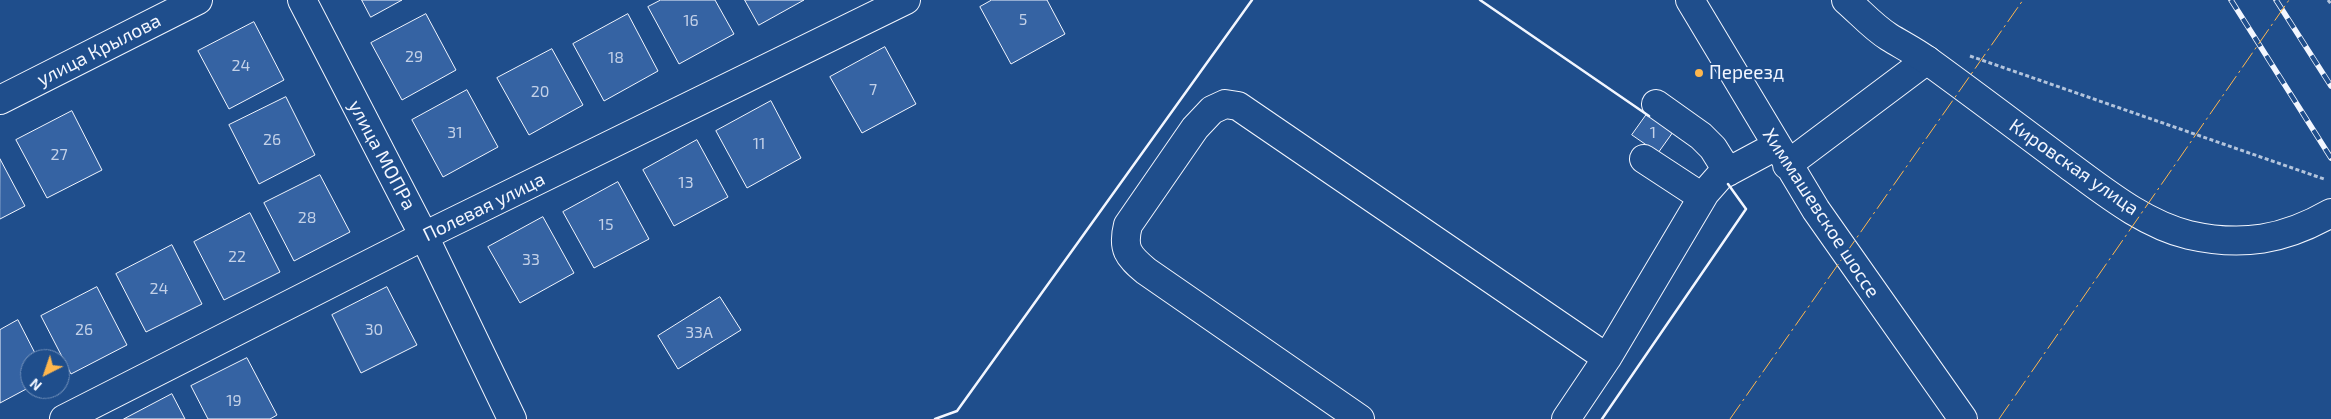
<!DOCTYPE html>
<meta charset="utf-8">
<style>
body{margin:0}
#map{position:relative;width:2331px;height:419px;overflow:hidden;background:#1f4e8c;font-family:"Exo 2",sans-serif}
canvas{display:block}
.north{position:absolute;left:20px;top:349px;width:50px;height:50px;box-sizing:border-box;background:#1f4e8c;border:1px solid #7391ba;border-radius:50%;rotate:221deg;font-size:14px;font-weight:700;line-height:20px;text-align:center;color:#f2f6ff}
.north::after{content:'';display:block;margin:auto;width:18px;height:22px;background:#ffb74d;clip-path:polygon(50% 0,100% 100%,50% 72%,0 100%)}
</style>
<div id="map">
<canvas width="2331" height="419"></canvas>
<div class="north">N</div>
</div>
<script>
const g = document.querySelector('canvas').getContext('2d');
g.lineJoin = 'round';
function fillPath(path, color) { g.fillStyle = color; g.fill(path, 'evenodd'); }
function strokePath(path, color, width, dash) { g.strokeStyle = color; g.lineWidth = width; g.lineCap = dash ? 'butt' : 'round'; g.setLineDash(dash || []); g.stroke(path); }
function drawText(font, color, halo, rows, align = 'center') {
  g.font = font + ' "Exo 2",sans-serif'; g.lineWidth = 4; g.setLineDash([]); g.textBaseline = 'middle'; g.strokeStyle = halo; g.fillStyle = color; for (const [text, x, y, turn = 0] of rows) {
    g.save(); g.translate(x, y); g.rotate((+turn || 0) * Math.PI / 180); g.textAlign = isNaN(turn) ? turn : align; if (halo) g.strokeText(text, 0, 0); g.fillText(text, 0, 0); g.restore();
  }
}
const building = new Path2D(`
 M362,0H402L371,17Z
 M661,0H715L734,34L679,64L648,7Z
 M745,0H804L759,25Z
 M992,0H1047L1065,34L1011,64L980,7Z
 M426,14L456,70L402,100L371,43Z
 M628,14L658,71L604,101L573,44Z
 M254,22L284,80L229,109L198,51Z
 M885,47L916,104L862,133L830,77Z
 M552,49L583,105L529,135L497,78Z
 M467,90L498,147L443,177L412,120Z
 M286,97L315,155L259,184L229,125Z
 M771,101L801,158L747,188L716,131Z
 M72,111L102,170L47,198L16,140Z
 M1647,114L1673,132L1658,153L1632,135Z
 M697,140L728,197L674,226L643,170Z
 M0,159L25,206L0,219Z
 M320,175L350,232L294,261L264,203Z
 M618,182L649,239L594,268L563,212Z
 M250,213L280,272L224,300L194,242Z
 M543,217L574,273L520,303L488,247Z
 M172,245L202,304L146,332L116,274Z
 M97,287L127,345L71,374L41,316Z
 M387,287L417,345L361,373L332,315Z
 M720,297L741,330L678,369L658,336Z
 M18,320L38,359H30V387L0,403V330Z
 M247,358L277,415L270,419H208L191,386Z
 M172,394L185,419H124Z`);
const path = new Path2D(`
 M2328,0L2331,4
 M1970,56L2324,179`);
const minor = new Path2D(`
 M302,0L424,236L512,419
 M1690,0L1816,210L1963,419
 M0,100L198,0
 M1656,104L1701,136L1713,148L1728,172
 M1644,159L1702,197
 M1787,165L1927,60
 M64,419L424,236L906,0
 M1360,419L1146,271C1128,256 1122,249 1128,225L1195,128L1212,110L1225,104L1238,106L1607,358
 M1566,419L1607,358L1705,193L1720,176L1776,146`);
const major = new Path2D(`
 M1846,0C1860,12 1873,27 1889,37C1902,45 1916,52 1928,61C1975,95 2021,130 2068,165C2105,192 2144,224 2189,235C2242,247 2284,240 2331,213`);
const rail = new Path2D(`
 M2231,0L2331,158
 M2276,0L2331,86`);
const wall = new Path2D(`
 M1480,0L1649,116
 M935,419L957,411L1252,0
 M1602,419L1746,209L1728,184`);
const power = new Path2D(`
 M1730,419L2023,0
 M1999,419L2289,0`);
const markers = [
 [1699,73,5,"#ffb74d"]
];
const numberNames = [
 ["5",1023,20],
 ["16",691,21],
 ["29",414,57],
 ["18",616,58],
 ["24",241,66],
 ["7",873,90],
 ["20",540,92],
 ["31",455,133],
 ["1",1653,133],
 ["26",272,140],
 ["11",759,144],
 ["27",59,155],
 ["13",686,183],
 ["28",307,218],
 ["15",606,225],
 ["22",237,257],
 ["33",531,260],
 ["24",159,289],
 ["26",84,330],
 ["30",374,330],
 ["33А",699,333],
 ["19",234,401]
];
const streetNames = [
 ["улица Крылова",99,50,-27],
 ["улица МОПРа",382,155,62],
 ["Кировская улица",2074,167,35],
 ["Полевая улица",484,207,-26],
 ["Химмашевское шоссе",1821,213,57]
];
const poiNames = [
 ["Переезд",1709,73]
];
fillPath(building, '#3563a3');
strokePath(building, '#f2f6ff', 1);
strokePath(minor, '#f2f6ff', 30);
strokePath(major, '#f2f6ff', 30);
strokePath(path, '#b3c4dc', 3, [4, 2.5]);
strokePath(minor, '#1f4e8c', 28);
strokePath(major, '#1f4e8c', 28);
strokePath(rail, '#f2f6ff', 5.5);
strokePath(rail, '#1f4e8c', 4, [11]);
strokePath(wall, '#f2f6ff', 2.5);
strokePath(power, '#ffb74d', 1, [18, 4, 2.5, 4]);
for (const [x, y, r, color] of markers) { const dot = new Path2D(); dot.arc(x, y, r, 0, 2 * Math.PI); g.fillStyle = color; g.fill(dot); strokePath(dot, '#1f4e8c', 2); }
drawText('16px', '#c3d1e8', null, numberNames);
drawText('19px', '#f2f6ff', '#1f4e8c', streetNames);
drawText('19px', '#f2f6ff', '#1f4e8c', poiNames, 'left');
</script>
